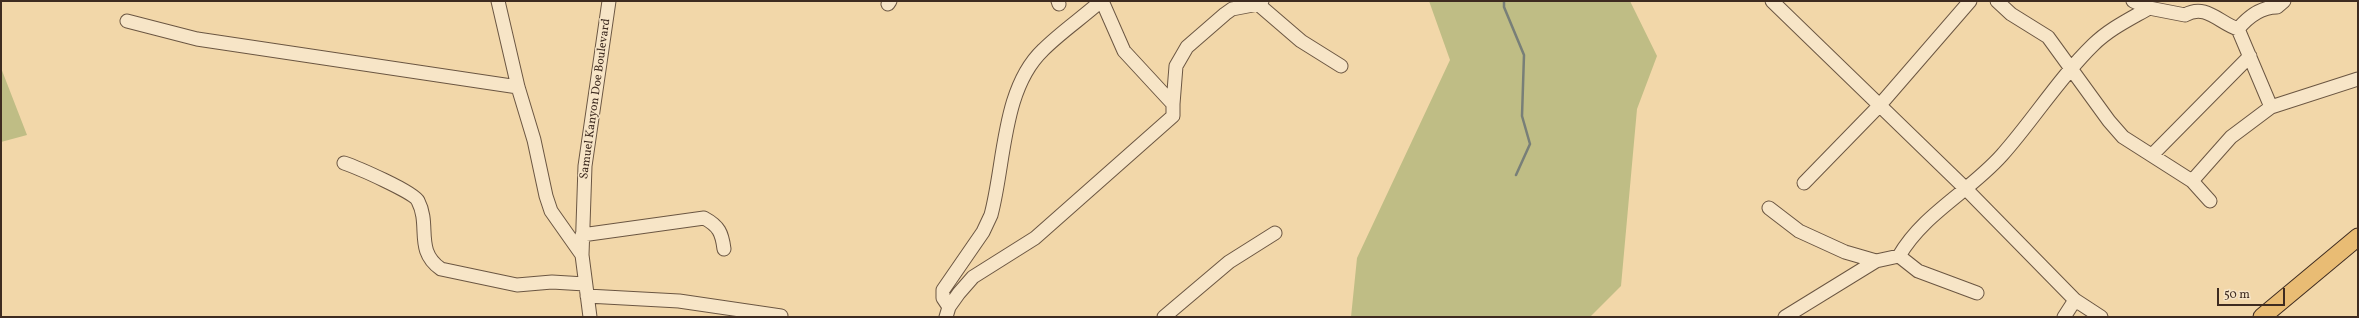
<!DOCTYPE html>
<style>
body{margin:0}
#map{position:relative;width:2359px;height:318px;overflow:hidden;background:#f2d7a9;font-family:Vollkorn,serif}
canvas{display:block}
.frame{position:absolute;inset:0;border:2px solid #3e2b20;pointer-events:none}
.scale{position:absolute;left:2217px;top:288px;width:68px;height:18px;box-sizing:border-box;border:2px solid #3e2b20;border-top:0;padding-left:5px;font-size:12px;line-height:14px;white-space:nowrap;color:#3e2b20;-webkit-text-stroke:3px #f7e5c7;paint-order:stroke}
</style>
<div id="map">
<canvas width="2359" height="318"></canvas>
<div class="frame"></div>
<div class="scale">50 m</div>
</div>
<script>
const g = document.querySelector('canvas').getContext('2d');
g.lineJoin = 'round';
function fillPath(path, color) { g.fillStyle = color; g.fill(path, 'evenodd'); }
function strokePath(path, color, width, dash) { g.strokeStyle = color; g.lineWidth = width; g.lineCap = dash ? 'butt' : 'round'; g.setLineDash(dash || []); g.stroke(path); }
function drawText(font, color, halo, rows, align = 'center') {
  g.font = font + ' Vollkorn,serif'; g.lineWidth = 3; g.setLineDash([]); g.textBaseline = 'middle'; g.strokeStyle = halo; g.fillStyle = color; for (const [text, x, y, turn = 0] of rows) {
    g.save(); g.translate(x, y); g.rotate((+turn || 0) * Math.PI / 180); g.textAlign = isNaN(turn) ? turn : align; if (halo) g.strokeText(text, 0, 0); g.fillText(text, 0, 0); g.restore();
  }
}
const green = new Path2D(`
 M1429,1H1630L1657,56L1637,109L1621,286L1590,317H1351L1357,258L1450,60Z
 M1,68L27,135L1,142Z`);
const stream = new Path2D(`
 M1504,1V7L1524,55L1522,116L1530,144L1516,175`);
const minor = new Path2D(`
 M498,1L518,87L534,140L546,196L551,211L582,255
 M1058,1L1059,4
 M1772,1L1967,190L2075,300L2101,317
 M1997,1L2011,14L2048,37L2109,121L2123,137L2192,181L2210,201
 M2133,1L2149,8L2185,15C2206,3 2219,23 2238,29C2248,17 2261,7 2277,7L2284,1
 M888,4L890,1
 M1258,4L1301,41L1341,66
 M127,21L197,39L518,87
 M2238,29L2271,107
 M1173,104L1176,66L1187,47L1225,14L1232,9L1258,4L1262,1
 M2153,154L2250,56
 M344,163C356,167 414,192 418,201C431,226 414,250 441,269L517,285L552,282L585,284
 M2192,181L2231,137L2271,107L2358,79
 M1804,183L1879,106L1970,1
 M1769,208L1799,231L1845,252L1876,261L1899,256L1918,271L1977,293
 M582,235L704,218C719,226 722,233 724,249
 M1899,256C1923,214 1969,192 2002,155C2034,119 2059,78 2093,45C2109,29 2130,19 2149,8
 M587,296L679,301L781,316
 M949,307L959,293L973,277L1035,238L1173,116V104L1124,51L1102,1
 M590,317L582,255L585,166L609,1
 M946,317L949,307L943,298V290L983,232L991,215C1005,163 1002,89 1043,50C1061,32 1082,18 1101,1
 M1164,317L1229,262L1275,233
 M1785,317L1876,261
 M2064,317L2075,300`);
const major = new Path2D(`
 M2262,317L2358,237`);
const streetNames = [
 ["Samuel Kanyon Doe Boulevard",596,99,-82]
];
fillPath(green, '#bfbd85');
strokePath(stream, '#787f78', 2.5);
strokePath(minor, '#6b5642', 15);
strokePath(major, '#3e2b20', 19);
strokePath(minor, '#f7e5c7', 13);
strokePath(major, '#e9bc74', 17);
drawText('12px', '#3e2b20', '#f7e5c7', streetNames);
</script>
